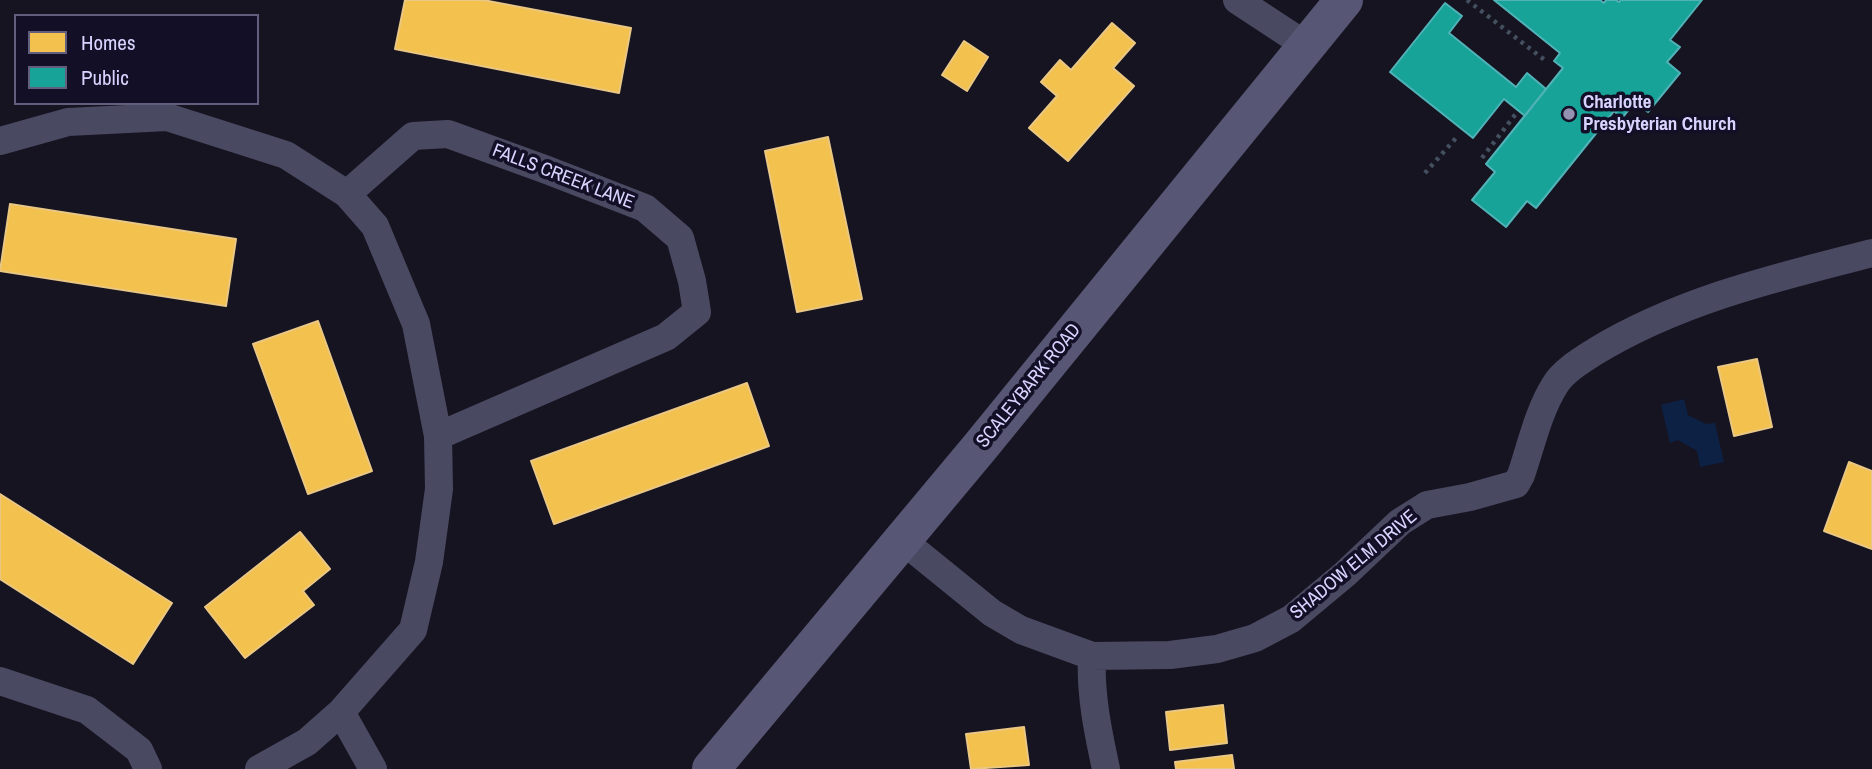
<!DOCTYPE html>
<style>
body{margin:0}
#map{position:relative;width:1872px;height:769px;overflow:hidden;background:#161421;font-family:"Archivo Narrow",sans-serif}
canvas{display:block}
.legend{position:absolute;left:14px;top:14px;width:245px;height:91px;box-sizing:border-box;background:#130f26;border:2px solid #625e7d;margin:0;padding:9px 12px;list-style:none;font-size:21px;color:#d9d4ff}
.legend li{display:flex;align-items:center;gap:14px;height:35px}
.legend b{width:35px;border:2px solid #625e7d}
</style>
<div id="map">
<canvas width="1872" height="769"></canvas>
<ul class="legend">
<li><b style="height:19px;background:#f2c14e"></b>Homes</li>
<li><b style="height:19px;background:#17a398"></b>Public</li>
</ul>
</div>
<script>
const g = document.querySelector('canvas').getContext('2d');
g.lineJoin = 'round';
function fillPath(path, color) { g.fillStyle = color; g.fill(path, 'evenodd'); }
function strokePath(path, color, width, dash) { g.strokeStyle = color; g.lineWidth = width; g.lineCap = dash ? 'butt' : 'round'; g.setLineDash(dash || []); g.stroke(path); }
function drawText(font, color, halo, rows, align = 'center') {
  g.font = font + ' "Archivo Narrow",sans-serif'; g.lineWidth = 7; g.setLineDash([]); g.textBaseline = 'middle'; g.strokeStyle = halo; g.fillStyle = color; for (const [text, x, y, turn = 0] of rows) {
    g.save(); g.translate(x, y); g.rotate((+turn || 0) * Math.PI / 180); g.textAlign = isNaN(turn) ? turn : align; if (halo) g.strokeText(text, 0, 0); g.fillText(text, 0, 0); g.restore();
  }
}
const water = new Path2D(`
 M1684,399L1688,415L1706,424L1715,423L1724,462L1700,467L1697,451L1678,440L1670,443L1661,405Z`);
const homes = new Path2D(`
 M405,0H483L631,28L619,93L395,49Z
 M1112,23L1135,43L1113,68L1134,86L1068,161L1029,128L1057,96L1041,82L1060,60L1071,70Z
 M964,41L988,57L967,91L942,75Z
 M828,137L862,299L797,312L765,151Z
 M10,204L236,239L226,306L0,271Z
 M318,321L372,471L308,494L253,344Z
 M1757,359L1772,427L1734,436L1718,367Z
 M747,383L769,446L554,524L531,461Z
 M1849,462L1872,471V549L1824,531Z
 M0,494L172,603L133,664L0,579Z
 M300,532L330,569L303,591L314,605L245,658L205,607Z
 M1223,705L1227,743L1170,750L1166,712Z
 M1024,727L1029,765L971,769L966,734Z
 M1232,755L1234,769H1176L1175,762Z`);
const public = new Path2D(`
 M1494,0H1600L1604,3L1606,0H1616L1619,2L1621,0H1702L1670,40L1680,47L1667,62L1680,73L1648,112L1635,102L1622,118L1614,111L1536,208L1527,201L1506,227L1472,200L1495,172L1486,164L1563,68L1554,61L1560,53Z
 M1445,3L1462,16L1449,33L1516,87L1527,73L1546,89L1525,116L1504,99L1473,138L1390,72Z`);
const path = new Path2D(`
 M1467,0L1546,61
 M1482,158L1518,111
 M1425,173L1456,138`);
const street = new Path2D(`
 M1237,0L1307,46
 M0,141L68,122L167,117L286,155L347,194L375,226L416,324L438,436L439,489L429,562L413,630L341,712L307,742L259,769
 M347,194L413,136L448,134L547,170L645,208L680,238L692,281L697,312L666,337L438,436
 M902,540L992,613L1021,630L1092,656L1170,655L1217,649L1255,638L1291,619L1345,574L1400,522L1427,505L1470,497L1516,484L1521,475C1531,446 1538,412 1555,385C1563,371 1582,360 1596,351C1680,300 1778,277 1872,253
 M1092,656C1090,694 1098,732 1106,769
 M0,681L87,710L139,750L148,769
 M341,712L373,769`);
const secondary = new Path2D(`
 M711,769L980,447L1344,0`);
const markers = [
 [1569,114,7,"#9591b1"]
];
const poiNames = [
 ["Charlotte",1583,103],
 ["Presbyterian Church",1583,125]
];
const streetNames = [
 ["FALLS CREEK LANE",563,177,21],
 ["SCALEYBARK ROAD",1029,386,-51],
 ["SHADOW ELM DRIVE",1354,565,-40]
];
fillPath(water, '#0d2144');
fillPath(homes, '#f2c14e');
strokePath(homes, '#eac783', 2);
fillPath(public, '#17a398');
strokePath(public, '#51b2b7', 2);
strokePath(path, '#44505f', 4.5, [3.5, 5]);
strokePath(street, '#4a4962', 28);
strokePath(secondary, '#575674', 38);
for (const [x, y, r, color] of markers) { const dot = new Path2D(); dot.arc(x, y, r, 0, 2 * Math.PI); g.fillStyle = color; g.fill(dot); strokePath(dot, '#130f26', 2.5); }
drawText('bold 19px', '#d9d4ff', '#130f26', poiNames, 'left');
drawText('19px', '#d9d4ff', '#130f26', streetNames);
</script>
